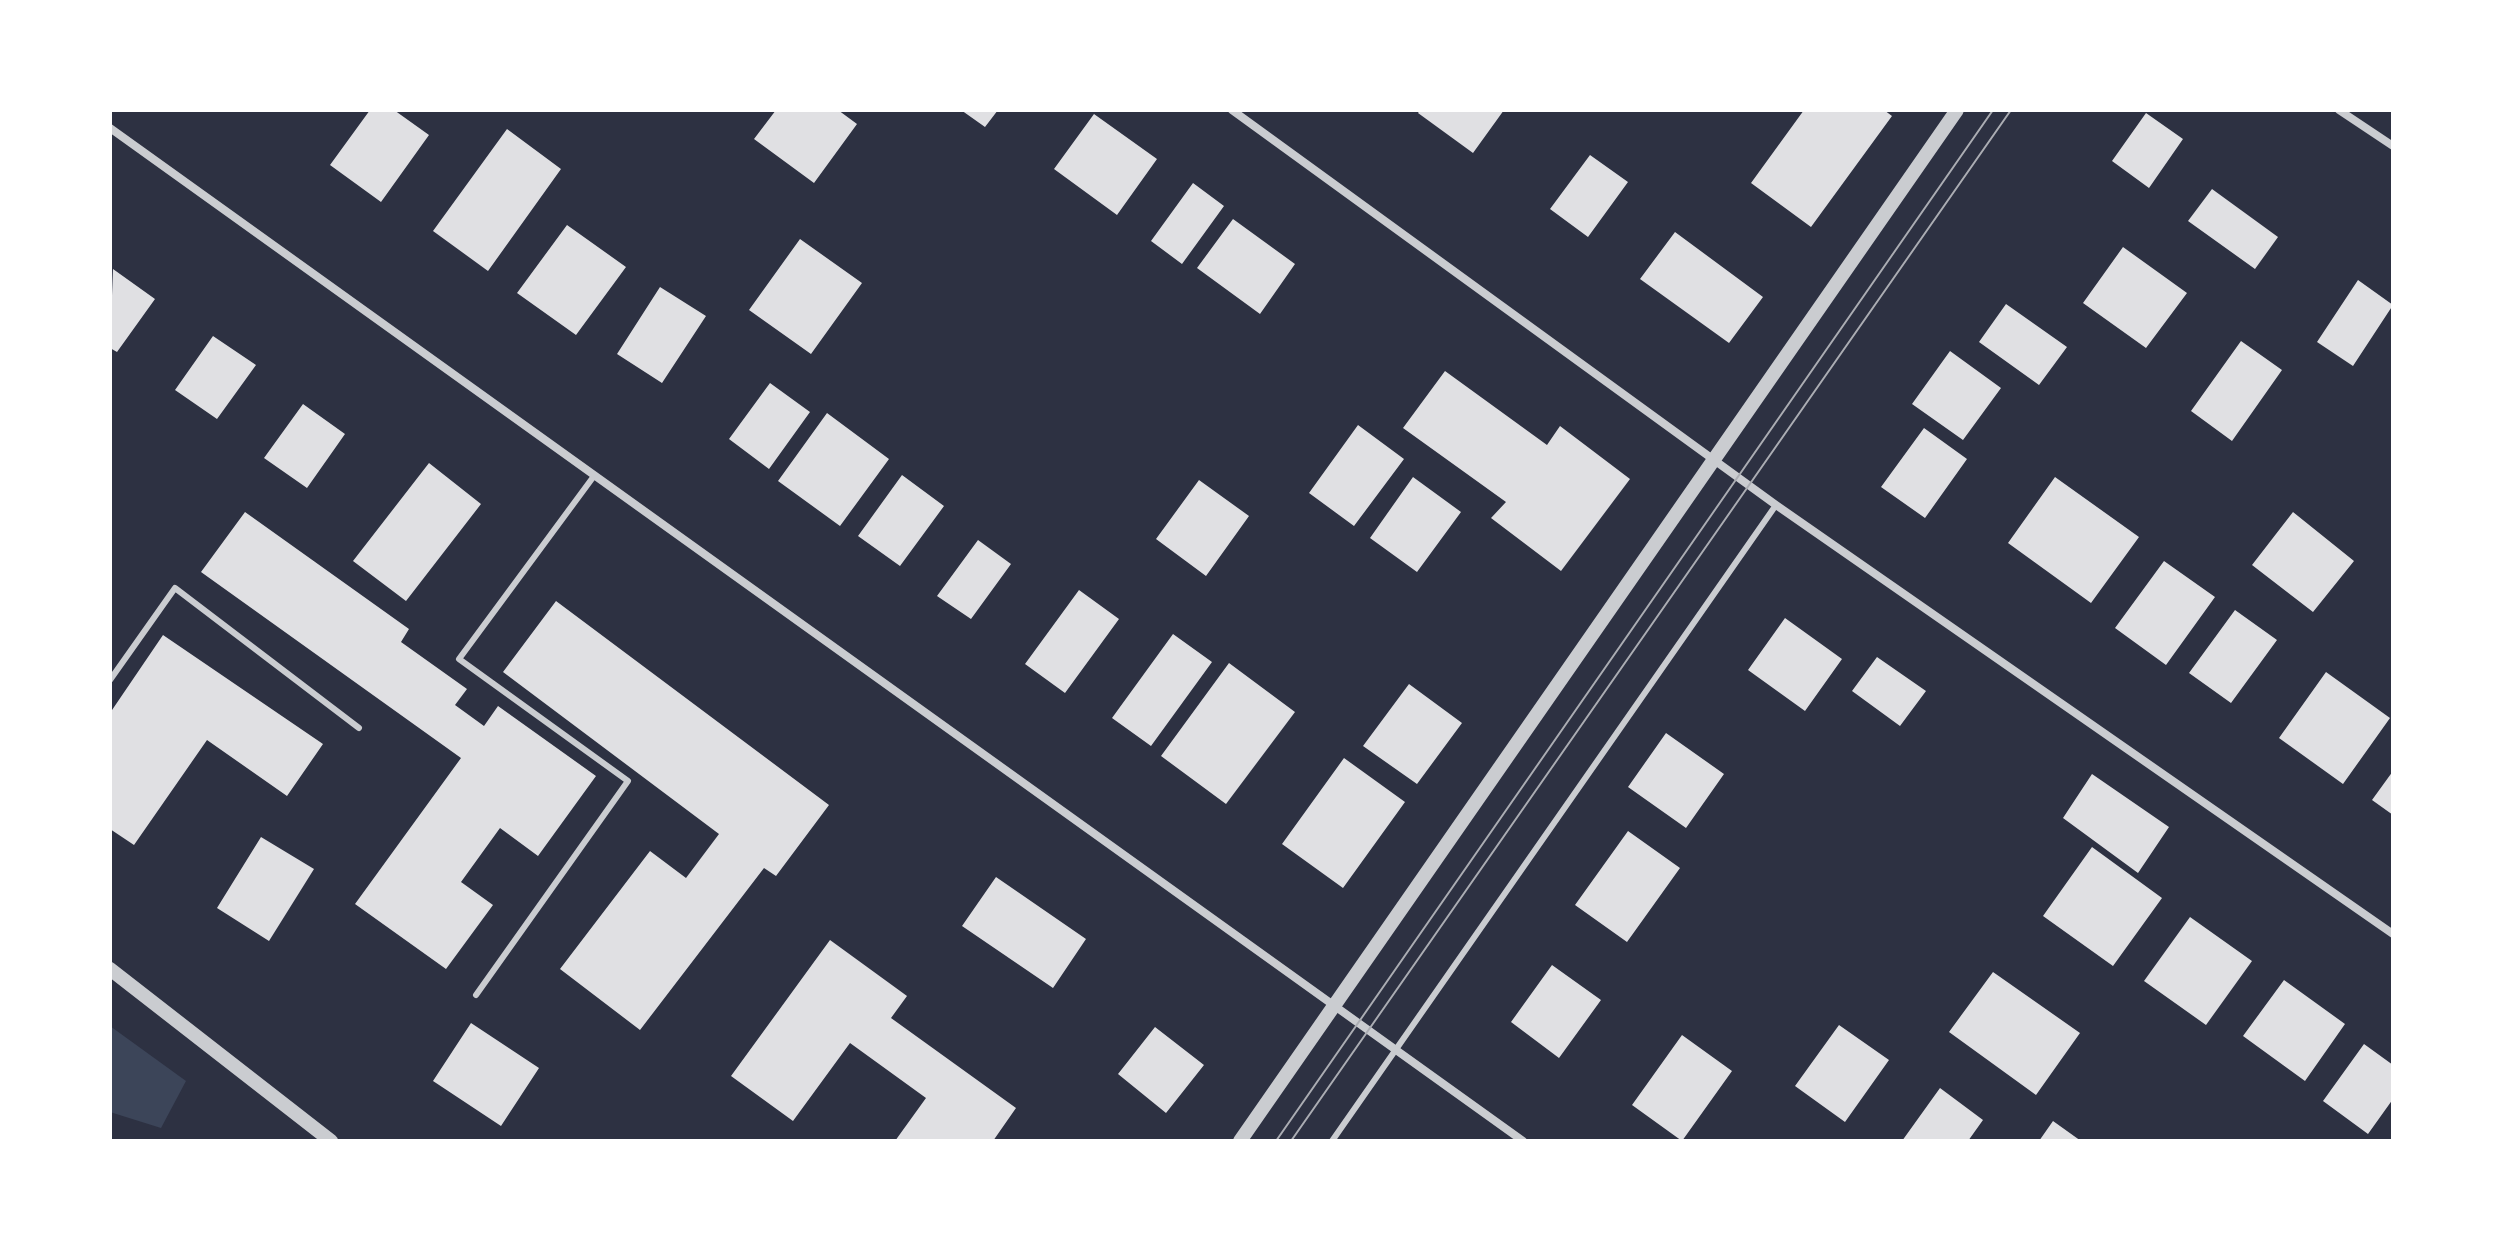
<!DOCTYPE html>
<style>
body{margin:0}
#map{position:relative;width:2503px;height:1251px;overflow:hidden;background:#2d3142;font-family:Montserrat,sans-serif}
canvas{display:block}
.frame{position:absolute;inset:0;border:112px solid #fff;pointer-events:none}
</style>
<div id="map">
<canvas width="2503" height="1251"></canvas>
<div class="frame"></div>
</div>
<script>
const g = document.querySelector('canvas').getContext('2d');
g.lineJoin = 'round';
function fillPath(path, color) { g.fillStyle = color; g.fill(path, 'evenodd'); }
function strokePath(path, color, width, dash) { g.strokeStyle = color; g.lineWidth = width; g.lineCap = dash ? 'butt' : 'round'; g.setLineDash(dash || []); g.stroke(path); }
const green = new Path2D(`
 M110,1026L186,1081L161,1128L110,1112Z`);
const building = new Path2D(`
 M370,110H394L429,135L381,202L330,165Z
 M776,110H838L857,124L814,183L754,139Z
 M961,110H998L985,127Z
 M1420,110H1504L1473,153L1418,113Z
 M1804,110H1884L1892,116L1811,227L1751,183Z
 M2146,113L2183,139L2149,188L2112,161Z
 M1094,114L1157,159L1117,215L1054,169Z
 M507,129L561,169L488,271L433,231Z
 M1590,155L1628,182L1588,237L1550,209Z
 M1193,183L1224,206L1182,264L1151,241Z
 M2212,189L2278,237L2255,269L2188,221Z
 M1233,219L1295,264L1260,314L1197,268Z
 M567,225L626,267L576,335L517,293Z
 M1675,232L1763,297L1729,343L1640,279Z
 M800,239L862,283L811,354L749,310Z
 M2123,247L2187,293L2146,348L2083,303Z
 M113,269L155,299L117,352L110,348Z
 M2358,280L2393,305L2353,366L2317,342Z
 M660,287L706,316L662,383L617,354Z
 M2006,304L2067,347L2039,385L1979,342Z
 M213,336L256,365L217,419L175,390Z
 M2241,341L2282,370L2232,441L2191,411Z
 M1950,351L2001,388L1963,440L1912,404Z
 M1445,371L1547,445L1560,426L1630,479L1561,571L1491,518L1506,502L1403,428Z
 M770,383L810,412L769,469L729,439Z
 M303,404L345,434L307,488L264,458Z
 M827,413L889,459L840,526L778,481Z
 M1358,425L1404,459L1354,526L1309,493Z
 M1924,428L1967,459L1925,518L1881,487Z
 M429,463L481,504L406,601L353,561Z
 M902,475L944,506L900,566L858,536Z
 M1413,477L1461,512L1417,572L1370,538Z
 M2055,477L2139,537L2091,603L2008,543Z
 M1199,480L1249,516L1206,576L1156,539Z
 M245,512L409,629L401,642L467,689L455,705L484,726L498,706L596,776L538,856L500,828L461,882L493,905L446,969L355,904L461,758L201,572Z
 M2293,512L2354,561L2313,612L2252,565Z
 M978,540L1011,564L971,619L937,596Z
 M2164,561L2215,597L2166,665L2115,628Z
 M1079,590L1119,619L1065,693L1025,664Z
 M556,601L829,805L776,876L764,868L640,1030L560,969L650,851L686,878L719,834L503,672Z
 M2235,610L2277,640L2231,703L2189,673Z
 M1785,618L1842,659L1805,711L1748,670Z
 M1173,634L1212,662L1151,746L1112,718Z
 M163,635L323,744L287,796L207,740L134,845L110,829V713Z
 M1877,657L1926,691L1900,726L1852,691Z
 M1229,663L1295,712L1226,804L1161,756Z
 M2326,672L2390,718L2343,784L2279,738Z
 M1409,684L1462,723L1417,784L1363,746Z
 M1666,733L1724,774L1686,828L1628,787Z
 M1344,758L1405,802L1343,888L1282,844Z
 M2393,771V815L2372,800Z
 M2092,774L2169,827L2138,873L2063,818Z
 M1628,831L1680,868L1627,942L1575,905Z
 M261,837L314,869L269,941L217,908Z
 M2092,847L2162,898L2113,966L2043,916Z
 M996,877L1086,939L1053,988L962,926Z
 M2190,917L2252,961L2206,1025L2144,981Z
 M830,940L907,996L891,1018L1016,1108L993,1141H895L926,1098L850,1043L793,1121L731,1076Z
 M1552,965L1601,1000L1559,1058L1511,1022Z
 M1993,972L2080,1033L2036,1095L1949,1032Z
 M2284,980L2345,1024L2305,1081L2243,1036Z
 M471,1023L539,1068L501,1126L433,1081Z
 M1839,1025L1889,1060L1845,1122L1795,1086Z
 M1155,1027L1204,1065L1166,1113L1118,1074Z
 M1682,1035L1732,1071L1682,1141L1632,1105Z
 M2364,1044L2393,1065V1099L2368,1134L2323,1101Z
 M1940,1088L1983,1120L1968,1141H1902Z
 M2053,1121L2081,1141H2039Z`);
const service = new Path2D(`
 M110,680L175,588L359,728
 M476,995L628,781L459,659L594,476
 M1332,1141L1776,505`);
const minor = new Path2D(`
 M1232,110L1776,505L2393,934
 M2339,110L2393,146
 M110,128L1523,1141`);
const tertiary = new Path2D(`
 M110,969L331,1141
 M1240,1141L1957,110`);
const tram = new Path2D(`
 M1276,1141L1993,110
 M1291,1141L2011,110`);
fillPath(green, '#3c4559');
fillPath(building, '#e0e0e3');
strokePath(service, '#caccd0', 6);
strokePath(minor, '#caccd0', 8);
strokePath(tertiary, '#caccd0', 14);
strokePath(tram, '#abadb3', 2);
</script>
